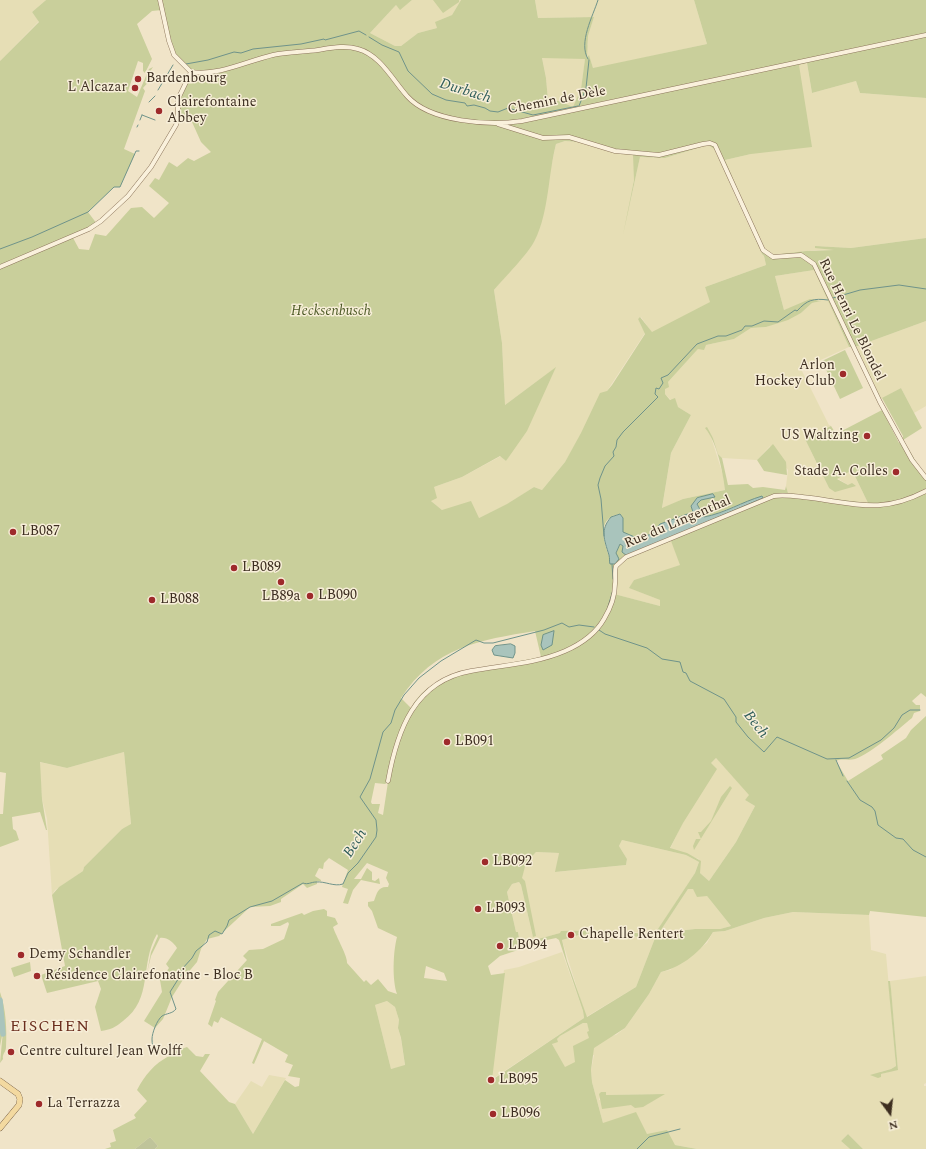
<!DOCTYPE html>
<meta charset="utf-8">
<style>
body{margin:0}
#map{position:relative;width:926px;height:1149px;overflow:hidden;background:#f0e4c8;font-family:Spectral,serif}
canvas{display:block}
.north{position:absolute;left:870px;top:1093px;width:40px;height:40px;-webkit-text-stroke:3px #f7eed8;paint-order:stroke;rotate:165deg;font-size:11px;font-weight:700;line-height:16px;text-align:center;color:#3d2e20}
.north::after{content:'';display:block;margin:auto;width:14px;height:18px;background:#3d2e20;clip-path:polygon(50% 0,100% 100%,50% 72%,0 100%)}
</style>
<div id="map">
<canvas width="926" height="1149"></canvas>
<div class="north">N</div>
</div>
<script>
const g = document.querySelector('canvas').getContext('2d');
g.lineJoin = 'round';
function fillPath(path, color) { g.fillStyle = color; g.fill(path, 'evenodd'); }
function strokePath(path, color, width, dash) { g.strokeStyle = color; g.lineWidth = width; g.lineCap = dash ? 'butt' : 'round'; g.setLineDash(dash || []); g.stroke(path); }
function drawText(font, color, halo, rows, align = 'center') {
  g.font = font + ' Spectral,serif'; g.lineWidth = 3; g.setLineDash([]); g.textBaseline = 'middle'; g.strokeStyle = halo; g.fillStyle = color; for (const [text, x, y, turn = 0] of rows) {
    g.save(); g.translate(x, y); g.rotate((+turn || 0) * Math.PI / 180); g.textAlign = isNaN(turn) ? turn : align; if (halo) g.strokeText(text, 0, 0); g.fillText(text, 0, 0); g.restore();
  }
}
const farmland = new Path2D(`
 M0,0H46L32,12L39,21L0,61Z
 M412,0H461L452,15L436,22L437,28L418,33L401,46H395L370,33L396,5L400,9Z
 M535,0H694L707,44L596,68H593L589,56L585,60L581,90L573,108L559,101L548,100L546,78L542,58L588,45V36L594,17L538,18Z
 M807,63L812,93L856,81L860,93L926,98V238L851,248L815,246L839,250H815L778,255H773L764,249L725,160L751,154L799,65Z
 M565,141L579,142L615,153L634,155V180L628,212L640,157L665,158L708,145L713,146L716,150L738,202L762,254L764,256L766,265L705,287L711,302L652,333L641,317L638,319L645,333L607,391L565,462L542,490L534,487L508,504L479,518L442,510L431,501L434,487L462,477L501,456L506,461L555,368L505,405L502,343L494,290L535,240L556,144Z
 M814,270L849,347L801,369L829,425L831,426L805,439L829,488L848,485L837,478L852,470L868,503L788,493L786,486L788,470L770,446L757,460L722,458L718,454L713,438L710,434L723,475L725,490L683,499L662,509L671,453L691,415L678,407L665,394V388L668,382L698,349L706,345L734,339L751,328L766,327L801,313L812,303L820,301L819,299L784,310L775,276Z
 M926,321V406L914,413L901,388L881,399L855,347Z
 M671,540L681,565L634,580L630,588L660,600V606L613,594L616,566L626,559Z
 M124,752L131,825L122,829L84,867L83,871L55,890L52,895L47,819L42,799L39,762L67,768Z
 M716,758L750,795L745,800L755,806L736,842L709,881L700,873L699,859L670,849L711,763Z
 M622,840L686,855L699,862L695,873L656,933L579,930L564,932L520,944L518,932H516L507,892L512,884L519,882L521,885L533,937L521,878L526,863L536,852L559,853L556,872L626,865L627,859L619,846Z
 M688,889H693L707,896L731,926L720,929H695L659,933Z
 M793,912L869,915L871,950L886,954L896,1066L891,1069L880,1072L881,1074L898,1069L890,981L926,976V1083L924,1084V1086H926V1149H863L848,1134L841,1141L850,1149H697L675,1145L647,1134L603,1123L592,1082L591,1070L594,1055L565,1068L552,1044L560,1036L583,1023H587L592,1038L616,1035L625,1028L649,994L661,972L670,970L707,943L713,932L725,931L764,918ZM601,1092H606V1095L663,1094L646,1105L599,1100Z
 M596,934L655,938L636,987L586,1017L562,940L579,935Z
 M562,952L583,1011L584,1018L491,1080L504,970L519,967Z
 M387,1001L395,1007L399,1020L398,1028L401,1039L405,1066L391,1069L375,1005Z
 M269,1075L286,1078L253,1134L235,1104L251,1081L262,1087Z`);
const green = new Path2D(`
 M46,0H412L400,10L396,5L370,33L395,46H401L418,33L437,28L435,22L452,15L461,0H535L538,18L594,17L588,36L587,58L589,55L593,68L707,44L694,0H926V98L860,93L856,81L812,93L807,63L799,65L812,147L751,154L725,160L764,249L773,255L806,251L834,250L815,248V246L851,248L926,238V321L855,347H849L814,270L775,276L784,310L810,299L821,301L812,303L801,313L788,320L766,327L751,328L734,339L706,345L704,350L698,349L668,382L669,387L665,389V394L670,400L675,398L678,407L691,415L671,453L662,508L683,499L725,490C723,472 717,442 705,428L707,427L713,438L718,454L722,458L728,485L748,484L753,488L763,487L785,490L786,486L788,493L868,503L852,470L837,479L848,485L852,483L856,486L835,492L829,488L805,439L831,426L836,434L882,410L899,443L903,440V436L882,398L901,388L922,428L903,440L926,478V697L921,693L912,701L916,705H920V711L914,713L912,718C897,730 872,753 855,759C848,761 842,758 836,761L848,781L883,759L881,755L906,738L911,730L926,716V917L870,911L869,915L793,912L764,918L725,931L713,932C703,950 681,968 661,972L649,994L625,1028L594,1048L591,1070L592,1082L603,1123L636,1112L647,1134L667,1130L675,1145L697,1149H155L158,1146L150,1137L135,1149H105L111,1147L110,1143L116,1141L113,1130L136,1118L134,1115L147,1101L137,1090C145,1075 154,1064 169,1056L168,1054L187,1047L196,1056L203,1057L205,1054H210L200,1071L229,1102L235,1104L253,1134L285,1080L295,1087L299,1086L300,1078L288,1076L293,1065L285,1062L288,1055L264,1041L254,1064L252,1063L262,1039L221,1017L218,1023L214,1021L212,1027L208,1024L216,1001L215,1000L218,992L247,960L243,956L249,950L263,949L284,939L289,924L288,922L280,926H271V924L302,913L304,915L313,911L324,909L327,911V916L335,918L338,924L333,927C336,936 348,957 347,963L364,982L366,980L371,985L378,979L388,991L397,994C392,980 393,952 397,937L378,928L372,911L368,906V902L374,901C377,893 378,886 388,887L389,884L386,878L388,872L367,863L354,879H361L367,868L372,872V880L375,881L379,878L380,884L361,880L353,890L348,904L343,903L348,889L342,887L348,870L329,858L324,863L323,869L319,868L315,876L321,880V881H317V884L307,888L303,884L281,899V902L270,906L250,907L219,936L207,939L201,949L197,962L186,975L172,997L163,1019L155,1028L144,1021L162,992L160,980L169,968L166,964L177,948C173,942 167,937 160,938L151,956L147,973L151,952L158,936L157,934C139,965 154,998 123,1021C116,1027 110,1030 101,1031L95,1007L101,989L98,981L47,993L41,975L65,966L52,895L59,887L83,871L84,867L122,829L131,824L124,752L67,768L40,762L42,799L47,830H46L40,812L12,817L13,829L16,831L19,840L0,847V814H3L6,773L0,772V61L39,22L32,12ZM162,10L174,55L191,72L178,99V117L192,122L201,142L211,152L194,161L188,158L177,167L169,162L159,180L155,178L149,186L169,203L154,218L142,207L131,208L106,236L95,234L89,250L79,249L72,236L97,224L88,212L114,187H120L135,154L124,149L145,91L143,88L152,78L151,70L153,67L149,69L137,97L128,91L138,61L143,63V71L145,73L152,59L137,24L152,11ZM542,58L585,59L581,89L573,107L559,101L548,100L546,78ZM565,141L579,142L615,153L633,155L634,180L623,235L640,157L665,158L708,145L716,150L762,254L764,256L766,265L705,287L710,302L652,332L640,317L638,319L645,334L612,385L607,391L600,393L581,433L565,462L542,490L534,487L507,504L479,518L471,501L442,510L431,501L437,498L434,487L462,477L500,456L506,461L527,431L556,367L505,405L502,343L494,290C505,277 528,254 535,240C549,212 548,175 556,144ZM715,497L701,500L697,504L704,517C724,513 742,501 763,498L623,546L620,544L616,553L615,564H612C607,551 596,526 611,517C613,515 617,515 620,514L623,518L622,532L636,538L652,534L660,524L693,512L697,498ZM671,541L680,565L634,580L629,588L660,600V606L614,594L616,566L626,559ZM535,631L541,657L463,672L464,670C443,678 422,687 411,708L401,698C434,647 480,640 535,631ZM716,758L749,795L745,800L755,806L736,842L709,881L700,873L701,861L687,853L670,848L683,823L717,769L711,763ZM388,782L383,815L378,813L380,804H372L371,802L375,783L385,784ZM622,840L686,855L699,862L695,873L656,932L646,934L604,930L561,931L560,933L520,944L518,932H516L507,892L512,884L519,882L521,885L533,937L536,936L525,881L522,878L526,863L536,852L559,853L555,872L626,865L627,859L619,846ZM688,889H693L697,897L707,896L731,926L720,929H695L659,933ZM596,934L655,938L636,987L587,1017L567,961L562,940L579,935ZM556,938L559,940L583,1011L584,1018L492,1080L505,973L491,975L488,966L500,956L518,950V946ZM426,966L444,973L447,981L424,978ZM387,1001L395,1007L399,1020L398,1028L401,1038L405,1065L391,1069L375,1005ZM583,1023H587L589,1031L587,1032L589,1038L573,1046L575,1062L565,1067L552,1044L558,1042L557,1039L560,1036Z
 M433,0H459V2L443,13Z
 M845,350L863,388L840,399L822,361Z
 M773,444L786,462L787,475L764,471L757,460Z
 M730,786L732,788L694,850L693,846L696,839H701L698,832H701L711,821L721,797Z
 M30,962L31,971L14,977L11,968Z
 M888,981H890L891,989L898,1070L881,1074V1077L878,1078L870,1075L891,1069L896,1066Z
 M0,992C6,1009 7,1029 6,1047C6,1052 2,1054 3,1059L0,1063L3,1031L0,1046Z
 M601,1092H606V1095L665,1094L643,1107L635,1108L631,1105L602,1109L599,1094Z
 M848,1134L863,1149H850L841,1141Z`);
const cemetery = new Path2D(`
 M150,1137L158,1146L155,1149H135Z`);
const water = new Path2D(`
 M713,494L715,497L701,500L697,504L704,517C725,513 742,502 762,496L763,498L627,556L622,552L623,546L620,544L616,553L619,559L615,564H610C609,561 610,559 609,555C604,539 600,530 611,517L620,514L623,518V532L637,538L652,534L660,524L693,512L691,506L697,498Z
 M554,631L552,645L543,650L541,645L543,635Z
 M511,644L515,646V653L513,658L494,655L492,650L495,646Z`);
const stream = new Path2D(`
 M369,37L382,45L399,52L408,71L432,94L446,100L465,103L467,106L474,105L485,108L490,111L498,112L508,108L533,115L578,106
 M588,59C578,43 593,16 598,0
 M186,64L208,60L234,52L241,53L253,49L301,44L324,39L325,40L359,31L366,35
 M158,90L173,65
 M149,102L155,96
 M579,106L586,88L589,60
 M142,115L155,120
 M140,120L142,115
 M137,127L138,125
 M0,249L32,237L88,212L114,187H120L136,151H139
 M833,298L860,290L899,285L926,289
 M604,536L601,499L598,485L600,478L605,466L614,456L613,452L616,447L617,440L623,432L658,397L655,394L656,388L659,389L663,383L661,378L668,375L697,344L718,336H726L742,330L745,326H752L764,321L778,322L795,310L797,311C807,300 813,298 828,300
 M612,564L613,579
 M607,610L613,590
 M599,630L605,634L647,648L662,659L680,662L683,672L686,673L690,681L724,699L736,717V722L748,737L764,752L777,737L827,759L849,758L881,740L894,728L902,715L910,710H920
 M836,760L843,776
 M847,781L860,800L872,807L875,811L878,825L896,838L903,839L913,850L926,857
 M154,1052C153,1048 152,1044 152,1039C152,1033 157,1020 162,1016C167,1013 172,1014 176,1009L170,992L182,973V969L192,958L196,951L207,942L209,935L215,931L222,934L227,926L229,920L250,907L272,901L303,883C308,885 311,882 316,882C325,881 334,887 343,884L348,873L358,863L376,837L377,830L376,820L360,797L370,779L383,732L391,723L395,710L404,695L419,678L441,661L476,640L484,643H493L544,630L562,623L569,627L579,625L594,627
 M637,1149L649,1137L680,1129`);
const river = new Path2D(`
 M0,1000L3,1034`);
const minor = new Path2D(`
 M160,0L169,41L174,55L191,72
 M191,72C219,76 247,61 273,55C288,52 304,52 318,50C331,48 345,45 358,49C380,55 392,79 407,96C430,122 489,126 522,121L926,35
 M498,124L543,138L569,137L615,151L659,155L703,144L710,143L715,145L763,250L773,257L801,255L814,264L880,402L912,460L926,478
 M0,267L89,229L101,221L128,196L151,167L176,125L178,117V99L191,72
 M388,781C397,731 414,681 471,671C503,665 535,664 565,651C581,644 596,633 604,619C610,609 615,595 615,584C616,578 614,572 616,566L626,557L774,496C786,494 799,497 811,498C857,504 882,514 926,491`);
const major = new Path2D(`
 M0,1081L18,1094L20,1099L19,1105L0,1128`);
const markers = [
 [138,79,4,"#9e2a2b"],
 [135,88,4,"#9e2a2b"],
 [159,111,4,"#9e2a2b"],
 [843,374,4,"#9e2a2b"],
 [867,436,4,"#9e2a2b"],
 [896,472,4,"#9e2a2b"],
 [13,532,4,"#9e2a2b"],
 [234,568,4,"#9e2a2b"],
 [281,582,4,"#9e2a2b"],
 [310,596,4,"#9e2a2b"],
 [152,600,4,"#9e2a2b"],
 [447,742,4,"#9e2a2b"],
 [485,862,4,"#9e2a2b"],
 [478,909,4,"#9e2a2b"],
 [571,935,4,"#9e2a2b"],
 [500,946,4,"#9e2a2b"],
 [21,955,4,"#9e2a2b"],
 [37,976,4,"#9e2a2b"],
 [11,1052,4,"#9e2a2b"],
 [491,1080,4,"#9e2a2b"],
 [39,1104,4,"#9e2a2b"],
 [493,1114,4,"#9e2a2b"]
];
const poiNames = [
 ["Bardenbourg",146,79],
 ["L'Alcazar",127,88,"right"],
 ["Clairefontaine",167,103],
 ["Abbey",167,119],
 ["Arlon",835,366,"right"],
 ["Hockey Club",835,382,"right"],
 ["US Waltzing",859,436,"right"],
 ["Stade A. Colles",888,472,"right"],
 ["LB087",21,532],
 ["LB089",242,568],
 ["LB090",318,596],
 ["LB89a",281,597,"center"],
 ["LB088",160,600],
 ["LB091",455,742],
 ["LB092",493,862],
 ["LB093",486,909],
 ["Chapelle Rentert",579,935],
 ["LB094",508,946],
 ["Demy Schandler",29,955],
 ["Résidence Clairefonatine - Bloc B",45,976],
 ["Centre culturel Jean Wolff",19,1052],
 ["LB095",499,1080],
 ["La Terrazza",47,1104],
 ["LB096",501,1114]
];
const streetNames = [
 ["Chemin de Dèle",557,101,-11],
 ["Rue Henri Le Blondel",851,320,64],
 ["Rue du Lingenthal",678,523,-23]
];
const parkNames = [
 ["Hecksenbusch",331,312]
];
const waterNames = [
 ["Durbach",465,92,17],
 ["Bech",755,725,52],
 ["Bech",356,844,-58]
];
const quarterNames = [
 ["EISCHEN",50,1028]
];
fillPath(farmland, '#e6deb5');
fillPath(green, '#c9cf9b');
fillPath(cemetery, '#bfc49a');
fillPath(water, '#a9c4bc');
strokePath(water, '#6f938a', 1);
strokePath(stream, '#6f938a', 1);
strokePath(river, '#a9c4bc', 5.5);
strokePath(minor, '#8d765c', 5);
strokePath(major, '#5b4430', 6);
strokePath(minor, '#faf1dc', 4);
strokePath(major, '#f3d9a0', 5.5);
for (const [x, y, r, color] of markers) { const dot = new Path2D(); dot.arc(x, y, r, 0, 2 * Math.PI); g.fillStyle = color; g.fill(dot); strokePath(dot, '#f7eed8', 1.5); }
drawText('14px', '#3d2e20', '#f7eed8', poiNames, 'left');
drawText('14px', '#3d2e20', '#f7eed8', streetNames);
drawText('italic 14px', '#4d5a26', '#f7eed8', parkNames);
drawText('italic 15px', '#2f5d5a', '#f7eed8', waterNames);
g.letterSpacing = '1px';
drawText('16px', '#6b2e1e', '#f7eed8', quarterNames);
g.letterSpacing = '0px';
</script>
